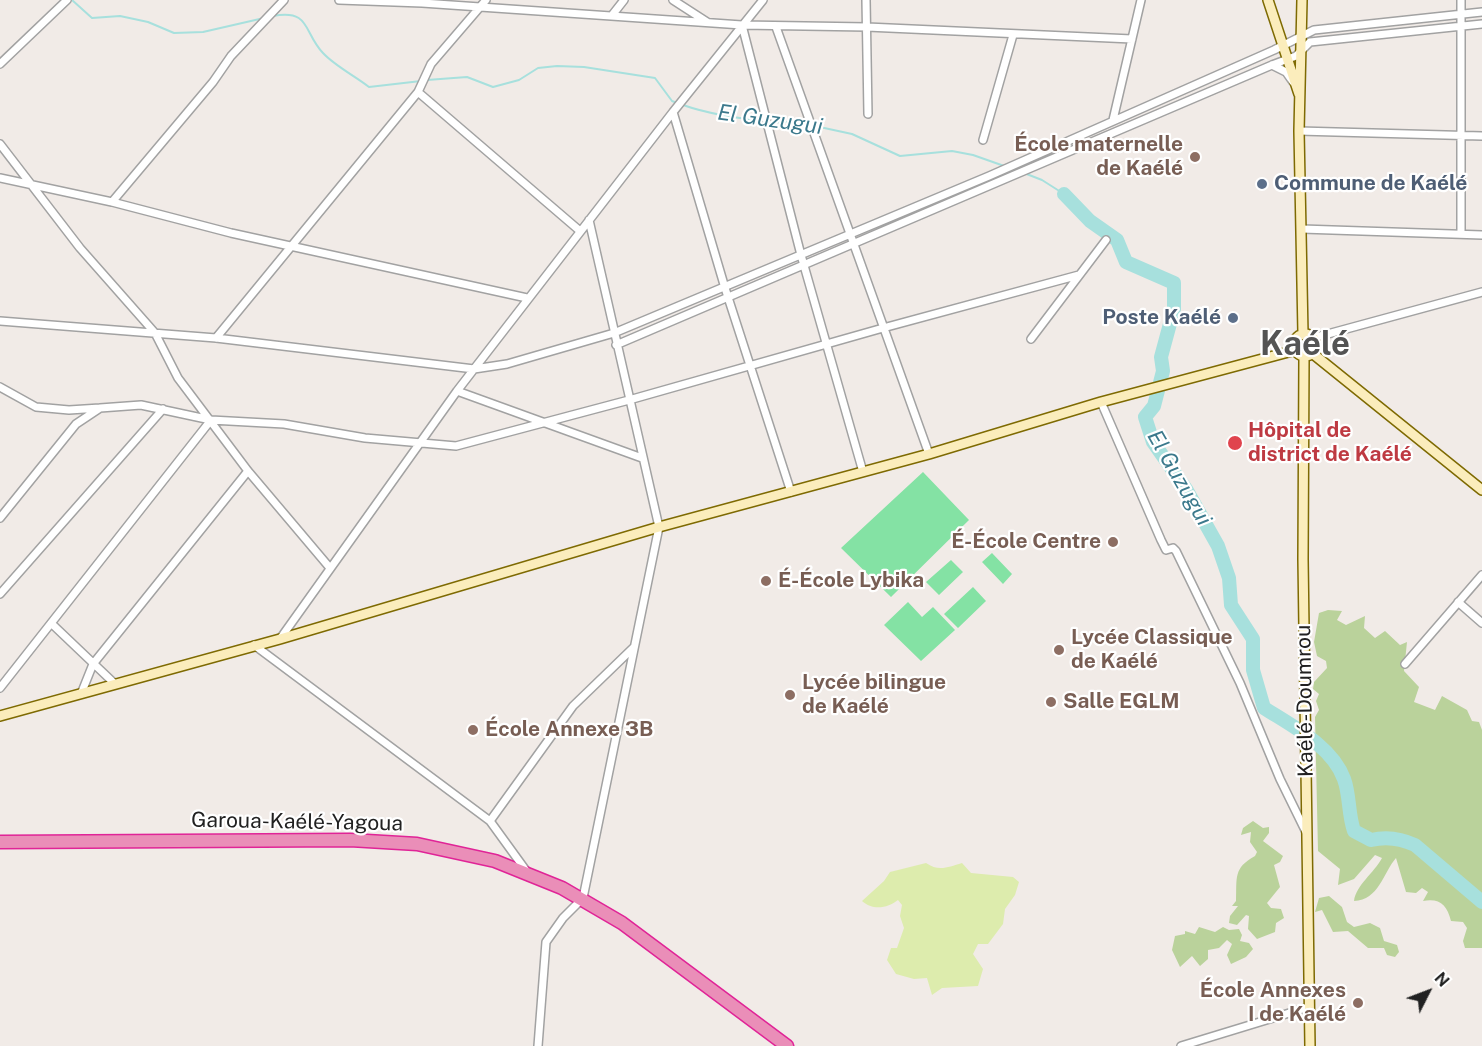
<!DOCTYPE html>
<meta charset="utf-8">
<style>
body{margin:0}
#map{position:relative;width:1482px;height:1046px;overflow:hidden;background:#f1ebe7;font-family:"Public Sans",sans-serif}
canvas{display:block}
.north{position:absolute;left:1398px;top:962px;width:60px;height:60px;-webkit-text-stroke:4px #fff;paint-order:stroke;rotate:48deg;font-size:16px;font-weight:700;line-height:24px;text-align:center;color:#212121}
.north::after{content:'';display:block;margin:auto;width:21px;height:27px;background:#212121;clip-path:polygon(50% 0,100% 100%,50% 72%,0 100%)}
</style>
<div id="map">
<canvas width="1482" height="1046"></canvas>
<div class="north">N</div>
</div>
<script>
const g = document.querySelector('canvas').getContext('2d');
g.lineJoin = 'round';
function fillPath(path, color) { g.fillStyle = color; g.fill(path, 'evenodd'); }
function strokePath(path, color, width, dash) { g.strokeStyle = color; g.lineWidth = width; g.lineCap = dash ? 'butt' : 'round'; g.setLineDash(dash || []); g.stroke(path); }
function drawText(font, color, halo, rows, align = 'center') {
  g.font = font + ' "Public Sans",sans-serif'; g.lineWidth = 4.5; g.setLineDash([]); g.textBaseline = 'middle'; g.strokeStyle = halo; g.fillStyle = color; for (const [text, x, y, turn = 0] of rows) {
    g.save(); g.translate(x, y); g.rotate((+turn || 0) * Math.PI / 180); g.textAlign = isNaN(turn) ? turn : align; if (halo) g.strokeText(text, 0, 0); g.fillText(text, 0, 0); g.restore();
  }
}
const grass = new Path2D(`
 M926,863C939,872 948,867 962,863L971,873L1013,877L1019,882L1015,895L1005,909L1003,924L988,944H978L973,954L983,969L978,986L942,988L932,995L927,978L914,979L896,974L887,960L891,948H897L904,928L900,916L902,905L898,900C888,908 873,911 862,901L884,881L890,872Z`);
const forest = new Path2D(`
 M1328,610L1342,611L1337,620L1346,625L1365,616L1364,628L1375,638L1385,631L1400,645L1407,642L1404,671L1419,687L1414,702L1435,710L1442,696L1467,710L1472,721L1479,722L1482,730V948H1465L1463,941L1467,928L1463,922L1451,921C1447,905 1440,898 1423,901L1428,892L1422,888L1416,893L1406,892L1396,858C1383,873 1379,900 1354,901C1356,885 1374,873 1382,858L1375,855L1354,879L1338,885L1340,869L1318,851L1315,717L1319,710L1316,701L1319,694L1313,689L1314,682L1327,668L1326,661L1317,656L1314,642L1319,613Z
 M1253,821L1263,828L1269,827V833L1263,841L1283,856L1280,862L1274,865L1280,887L1267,903L1271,908L1281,909L1284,918L1276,923L1275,932L1257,939L1248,929L1249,916L1246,915L1237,925L1229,923L1230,916L1238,906H1232L1236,901C1237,878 1233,868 1255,856L1257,852L1250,842L1251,832L1241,835L1243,828Z
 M1329,896L1342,907L1347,922L1354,927L1370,923L1380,928L1384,941L1397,945L1399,952L1395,957L1387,955L1384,948H1368L1348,931L1333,932L1322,910L1315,912L1319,898Z
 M1199,927L1215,932L1223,927L1229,930L1239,929L1242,935L1240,941L1249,943L1253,949L1246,957L1231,964L1227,955L1232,944L1227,940L1219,948L1208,950V959L1200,966L1192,956L1180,967L1172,950L1175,936L1185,934V931L1195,934Z`);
const pitch = new Path2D(`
 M923,472L969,520L891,597L841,548Z
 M992,553L1012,574L1003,584L982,562Z
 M951,560L963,572L939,595L926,582Z
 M973,587L986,601L958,628L944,614Z
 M908,602L922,617L933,607L955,630L921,661L884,625Z`);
const stream = new Path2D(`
 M72,0L92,18L120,16L148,22L174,33L203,32L264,18
 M273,16C311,9 303,32 323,53C335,66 355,76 369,87L421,81
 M427,80L467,77L493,87L519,80L538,68L557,66L584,67L655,78L672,101L677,103
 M683,105C711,115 742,119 772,122C786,123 796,120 809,125
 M815,126L852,134L900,156L952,151L973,155L1007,167
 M1024,173L1042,180L1064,194`);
const river = new Path2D(`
 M1064,194L1090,221L1117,240L1126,262L1174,283V309L1161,357L1163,371L1154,406L1145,417L1153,442L1186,489L1218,546L1229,578L1231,605L1253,639V670L1264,708C1292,726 1332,746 1344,779C1350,795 1348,814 1354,831L1371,840C1387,836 1400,838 1415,845L1482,902`);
const street = new Path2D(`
 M339,0L422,3L742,25L867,27L1132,39
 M673,0L707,22
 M763,0L673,112L725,288L791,492
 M866,0L868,114
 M1461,0V234
 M613,14L624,0
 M742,25L801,255L863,472
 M776,27L929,454
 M0,64L67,0
 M1272,65L1286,72L1293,82
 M418,92L580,231
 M1113,120L1141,0
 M1299,131L1482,136
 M983,140L1013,35
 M0,144L80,248L155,333L178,378L248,471L330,568
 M0,178L112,202L231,233L527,298
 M112,202L213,82L231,56L284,0
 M1302,229L1482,235
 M0,321L216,338L474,369L507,364L614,333L989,176L1274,50L1314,30L1482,12
 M216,338L418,92L431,64L486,0
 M1313,338L1482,292
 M1031,339L1106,240
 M616,345L1272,65L1296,56L1310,42L1482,24
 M0,387L36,407L69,410L100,408L76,424L0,518
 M457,391L642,458
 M1101,402L1161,540L1166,550L1173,548L1176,551L1240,683L1280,779L1306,832
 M100,408L141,405L211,420L284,424L365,438L456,446L629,400L883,328L1079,275
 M0,594L163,409
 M1458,602L1482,623
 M52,624L115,684
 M280,639L457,391L673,112
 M254,645L490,821L527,872
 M1405,664L1482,575
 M0,688L211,420
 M81,694L93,664L248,471
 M490,821L573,706L633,648
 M538,1046L546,942L563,918L583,898L659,527L589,220
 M1181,1046L1309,1007`);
const secondary = new Path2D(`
 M1268,0L1299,94
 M1302,0L1299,131L1303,334
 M1294 345a11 11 0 1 1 22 0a11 11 0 1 1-22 0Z
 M1312,353L1482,490
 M1304,356L1303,559L1310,1046
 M0,716L280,639L659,527L929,454L1101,402L1296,350`);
const highway = new Path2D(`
 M0,842L350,840L417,844L495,861L562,888L622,923L787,1046`);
const markers = [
 [1195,157,6,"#8d6e63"],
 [1262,184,6,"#5c6f8a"],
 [1233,318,6,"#5c6f8a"],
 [1235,443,8,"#e0444e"],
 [1113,542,6,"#8d6e63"],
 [766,581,6,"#8d6e63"],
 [1059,650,6,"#8d6e63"],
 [790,695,6,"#8d6e63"],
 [1051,702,6,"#8d6e63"],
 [473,730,6,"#8d6e63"],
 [1358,1003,6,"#8d6e63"]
];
const educationNames = [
 ["École maternelle",1183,145,"right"],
 ["de Kaélé",1183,169,"right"],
 ["É-École Centre",1101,542,"right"],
 ["É-École Lybika",778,581],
 ["Lycée Classique",1071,638],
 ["de Kaélé",1071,662],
 ["Lycée bilingue",802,683],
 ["de Kaélé",802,707],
 ["Salle EGLM",1063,702],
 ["École Annexe 3B",485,730],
 ["École Annexes",1346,991,"right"],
 ["I de Kaélé",1346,1015,"right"]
];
const serviceNames = [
 ["Commune de Kaélé",1274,184],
 ["Poste Kaélé",1221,318,"right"]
];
const healthNames = [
 ["Hôpital de",1248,431],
 ["district de Kaélé",1248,455]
];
const streetNames = [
 ["Kaélé-Doumrou",1305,701,-91],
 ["Garoua-Kaélé-Yagoua",297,822,1]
];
const waterNames = [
 ["El Guzugui",770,120,8],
 ["El Guzugui",1179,478,60]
];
const townNames = [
 ["Kaélé",1305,345]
];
fillPath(grass, '#ddecad');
fillPath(forest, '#bad29b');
fillPath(pitch, '#84e2a4');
strokePath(stream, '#a7e0dd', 2);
strokePath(river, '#a7e0dd', 14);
strokePath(street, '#a2a2a2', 10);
strokePath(secondary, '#7e6a02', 12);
strokePath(highway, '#e02497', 15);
strokePath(street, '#fff', 7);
strokePath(secondary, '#fbedbc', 9);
strokePath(highway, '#ea8eb8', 12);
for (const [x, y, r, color] of markers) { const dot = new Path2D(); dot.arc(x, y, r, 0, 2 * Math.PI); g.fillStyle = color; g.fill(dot); strokePath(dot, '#fff', 2); }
drawText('bold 21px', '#785e54', '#fff', educationNames, 'left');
drawText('bold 21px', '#4e5e75', '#fff', serviceNames, 'left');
drawText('bold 21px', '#be3a42', '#fff', healthNames, 'left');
drawText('21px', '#212121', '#fff', streetNames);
drawText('italic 22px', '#3b798c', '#fff', waterNames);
drawText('bold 33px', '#545454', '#fff', townNames);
</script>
